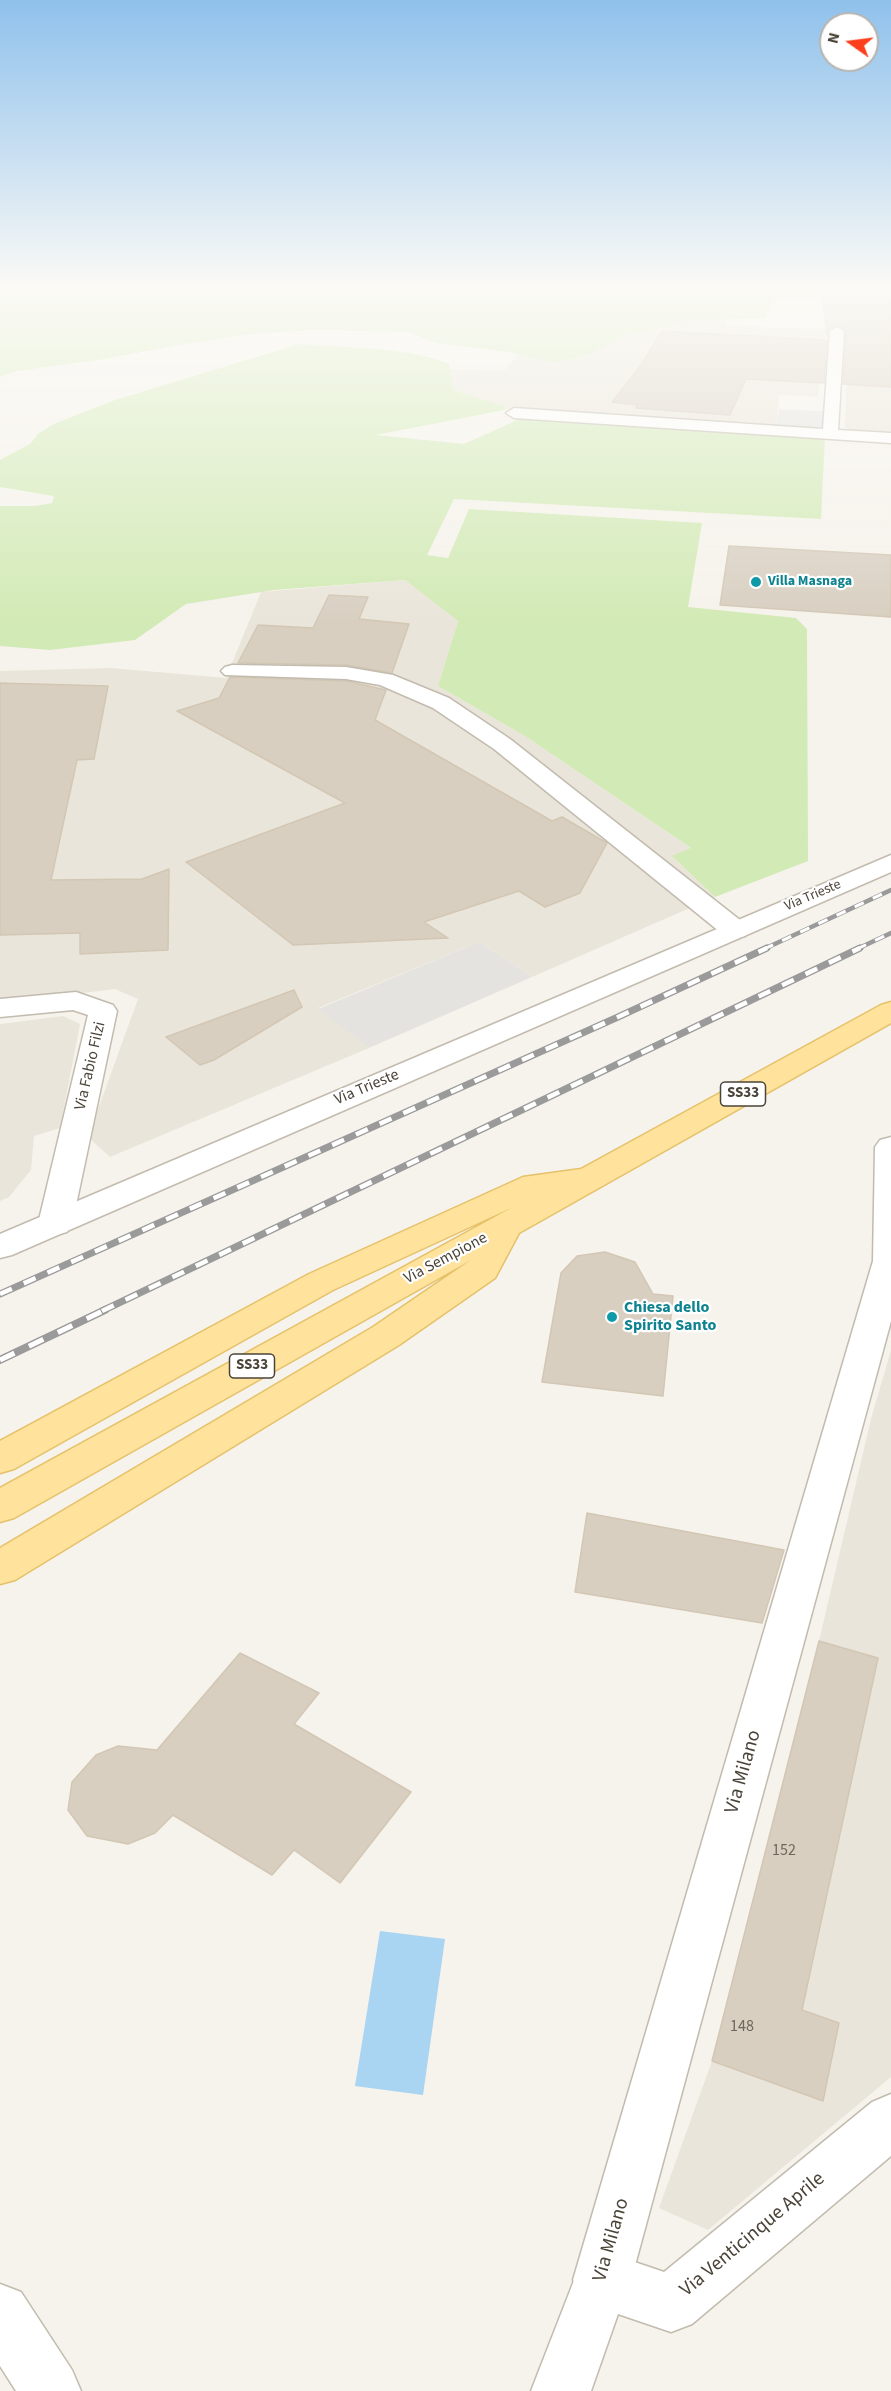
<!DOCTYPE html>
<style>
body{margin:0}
#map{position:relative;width:891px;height:2391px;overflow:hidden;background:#f6f3ec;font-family:"Source Sans 3",sans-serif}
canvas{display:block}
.north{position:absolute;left:819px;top:12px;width:60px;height:60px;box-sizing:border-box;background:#fff;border:2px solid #b7b4b0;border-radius:50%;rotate:284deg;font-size:16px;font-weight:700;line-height:24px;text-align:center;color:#4b4439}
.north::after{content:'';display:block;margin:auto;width:21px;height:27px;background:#fc3f1d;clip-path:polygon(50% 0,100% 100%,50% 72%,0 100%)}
</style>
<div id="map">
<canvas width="891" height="2391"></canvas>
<div class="north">N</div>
</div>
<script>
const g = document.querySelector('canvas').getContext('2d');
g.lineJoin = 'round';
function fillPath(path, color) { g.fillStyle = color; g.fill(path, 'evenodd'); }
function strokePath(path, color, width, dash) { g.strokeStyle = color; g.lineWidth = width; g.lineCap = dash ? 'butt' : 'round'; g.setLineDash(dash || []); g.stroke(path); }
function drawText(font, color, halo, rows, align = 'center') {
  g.font = font + ' "Source Sans 3",sans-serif'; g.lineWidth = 4.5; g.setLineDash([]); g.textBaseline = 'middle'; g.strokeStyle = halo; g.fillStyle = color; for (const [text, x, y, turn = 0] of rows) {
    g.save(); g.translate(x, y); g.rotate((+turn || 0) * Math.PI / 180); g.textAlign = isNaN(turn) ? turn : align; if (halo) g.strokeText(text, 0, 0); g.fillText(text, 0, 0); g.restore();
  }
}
const residential = new Path2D(`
 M726,320L727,326L826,329L818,397L779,395L777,427L504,410L506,407L453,390L449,369L504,371L518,354L549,362L593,353L628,334L691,321Z
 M848,329L891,331V433L850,430L845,427Z
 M405,580L458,621L438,686L525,736L692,849L673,857L715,897L532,977L479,942L318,1008L369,1048L110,1157L88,1137L138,999L115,989L0,1003V671L111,668L226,678L261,592Z
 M63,1016L80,1024L60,1128L34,1136L31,1170L9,1197L0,1201V1024Z
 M891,1350V2077L708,2230L659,2208L712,2061L819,1641L871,1419Z`);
const green = new Path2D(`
 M0,289H827V298H774L765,318L691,321L628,334L593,353L561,362H549L509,352L437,343L407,332L314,330L254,334L184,344L105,359L17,371L0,377Z
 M299,344C346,348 405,346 449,364L453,390L506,407L504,410L376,435L464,444L522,418L825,437L821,519L454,499L427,555L448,558L469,509L702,523L688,607L796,618L807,629L808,861L715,897L672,856L691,848L525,736L438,686L458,621L405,580L274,590L186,604L135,640L50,650L0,646V506H35L52,503L54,496L0,487V460L30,444L39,433L54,424L112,401Z`);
const parking = new Path2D(`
 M779,409L825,411V427H777Z
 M479,942L532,977L369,1048L318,1009Z`);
const water = new Path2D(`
 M380,1931L445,1939L423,2095L355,2086Z`);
const building = new Path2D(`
 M821,289H888L891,303V387L843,384L846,331L836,325L829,329L827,337Z
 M662,331L827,340L824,383L746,379L730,415L636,408L638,405L612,402L640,367Z
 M729,546L891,555V617L720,605Z
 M329,595L368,597L359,619L409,624L392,673L346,665L238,663L258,625L313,628Z
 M230,677L346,681L386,690L375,720L552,821L562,817L607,843L580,893L545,907L519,891L424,922L448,938L293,945L186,862L345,803L177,711L219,698Z
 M0,683L108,686L94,759L77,760L51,880L142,879L169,869L168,950L80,954V933L0,935Z
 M294,990L302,1007L214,1060L200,1065L166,1037Z
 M605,1252L635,1262L653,1294L673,1296L663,1396L542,1382L561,1273L577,1256Z
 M587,1513L784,1550L762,1623L575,1592Z
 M819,1641L878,1658L802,2010L839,2023L823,2101L712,2061Z
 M240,1653L319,1693L294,1724L411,1792L340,1883L294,1850L272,1875L173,1815L155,1833L128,1844L87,1836L68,1810L72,1782L96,1755L118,1746L157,1750Z`);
const minor = new Path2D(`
 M837,327L844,331L838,430L891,433V443L514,418L506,413L514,408L823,429L830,331Z
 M232,665L346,667L393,675L449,698L510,739L745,924L749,930L745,936L735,938L725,936L494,749L433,708L380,685L346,679L225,675L221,671L225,667Z
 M76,992L113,1005L117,1011L72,1224L67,1232L55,1235L43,1232L38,1224L88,1015L73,1010L0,1017V999Z
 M891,1137V1321L631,2280L622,2300L602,2309L582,2300L573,2280L873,1261L875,1147L880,1140Z`);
const tertiary = new Path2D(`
 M891,855V872L12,1255L0,1258V1234Z
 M891,2094V2156L692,2324L671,2332L618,2314L591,2391H531L582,2260L602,2251L664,2272L872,2102Z
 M0,2284L21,2292L72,2370L81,2391H16L0,2366Z`);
const primary = new Path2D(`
 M891,1002V1023L519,1233L495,1278L399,1345L15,1580L0,1584V1548L373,1327L471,1260L14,1518L0,1522V1488L513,1207L333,1290L14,1469L0,1473V1441L309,1274L523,1177L581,1169L881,1005Z`);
const railFar2 = new Path2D(`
 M764,949L891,890
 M857,949L891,933`);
const railFar1 = new Path2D(`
 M0,1294L618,1017L767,948
 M102,1311L860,948`);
const rail = new Path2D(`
 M0,1360L105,1310`);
const markers = [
 [756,582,6,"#0f9aa8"],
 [612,1317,6,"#0f9aa8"]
];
const farCulturenames = [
 ["Villa Masnaga",768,582]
];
const farStreetnames = [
 ["Via Trieste",813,896,-23]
];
const shields = [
 [743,1094,45],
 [252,1366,45]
];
const shieldNames = [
 ["SS33",743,1094],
 ["SS33",252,1366]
];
const streetNames = [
 ["Via Fabio Filzi",91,1066,-77],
 ["Via Trieste",367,1088,-23],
 ["Via Sempione",446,1259,-28]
];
const cultureNames = [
 ["Chiesa dello",624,1308],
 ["Spirito Santo",624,1326]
];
const nearNumbernames = [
 ["152",784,1851],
 ["148",742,2027]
];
const nearStreetnames = [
 ["Via Milano",744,1772,-74],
 ["Via Venticinque Aprile",753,2235,-40],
 ["Via Milano",612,2240,-74]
];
fillPath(residential, '#eae5da');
fillPath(green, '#d2eab5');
fillPath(parking, '#e5e3e0');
fillPath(water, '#a9d4f2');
fillPath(building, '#d8cfc1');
strokePath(building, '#d3c7b4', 1.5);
strokePath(minor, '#c2bbae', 3);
strokePath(tertiary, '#c2bbae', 3);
strokePath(primary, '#e6c16a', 3);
fillPath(minor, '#fff');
fillPath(tertiary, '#fff');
fillPath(primary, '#ffe39c');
strokePath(railFar2, '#9a9a9a', 4.5);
strokePath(railFar1, '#9a9a9a', 7);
strokePath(rail, '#9a9a9a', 8);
strokePath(railFar2, '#fff', 3, [10]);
strokePath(railFar1, '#fff', 4.5, [13]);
strokePath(rail, '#fff', 5, [16]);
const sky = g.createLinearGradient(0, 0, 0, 624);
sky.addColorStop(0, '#8fc1ec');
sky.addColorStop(0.46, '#fbfaf6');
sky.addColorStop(1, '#fbfaf600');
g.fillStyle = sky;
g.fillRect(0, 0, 891, 624);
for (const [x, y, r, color] of markers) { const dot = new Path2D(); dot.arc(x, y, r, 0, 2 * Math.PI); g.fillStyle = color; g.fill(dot); strokePath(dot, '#fff', 2); }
drawText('bold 14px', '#0d838f', '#fff', farCulturenames, 'left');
drawText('14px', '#4b4439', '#fff', farStreetnames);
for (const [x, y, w] of shields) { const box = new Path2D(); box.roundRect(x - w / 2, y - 12, w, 24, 4.5); g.fillStyle = '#fff'; g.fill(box); strokePath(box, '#4b4439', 1.5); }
drawText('bold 15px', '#4b4439', null, shieldNames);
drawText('16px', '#4b4439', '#fff', streetNames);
drawText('bold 16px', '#0d838f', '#fff', cultureNames, 'left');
drawText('16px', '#6e675b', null, nearNumbernames);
drawText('20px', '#4b4439', '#fff', nearStreetnames);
</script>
